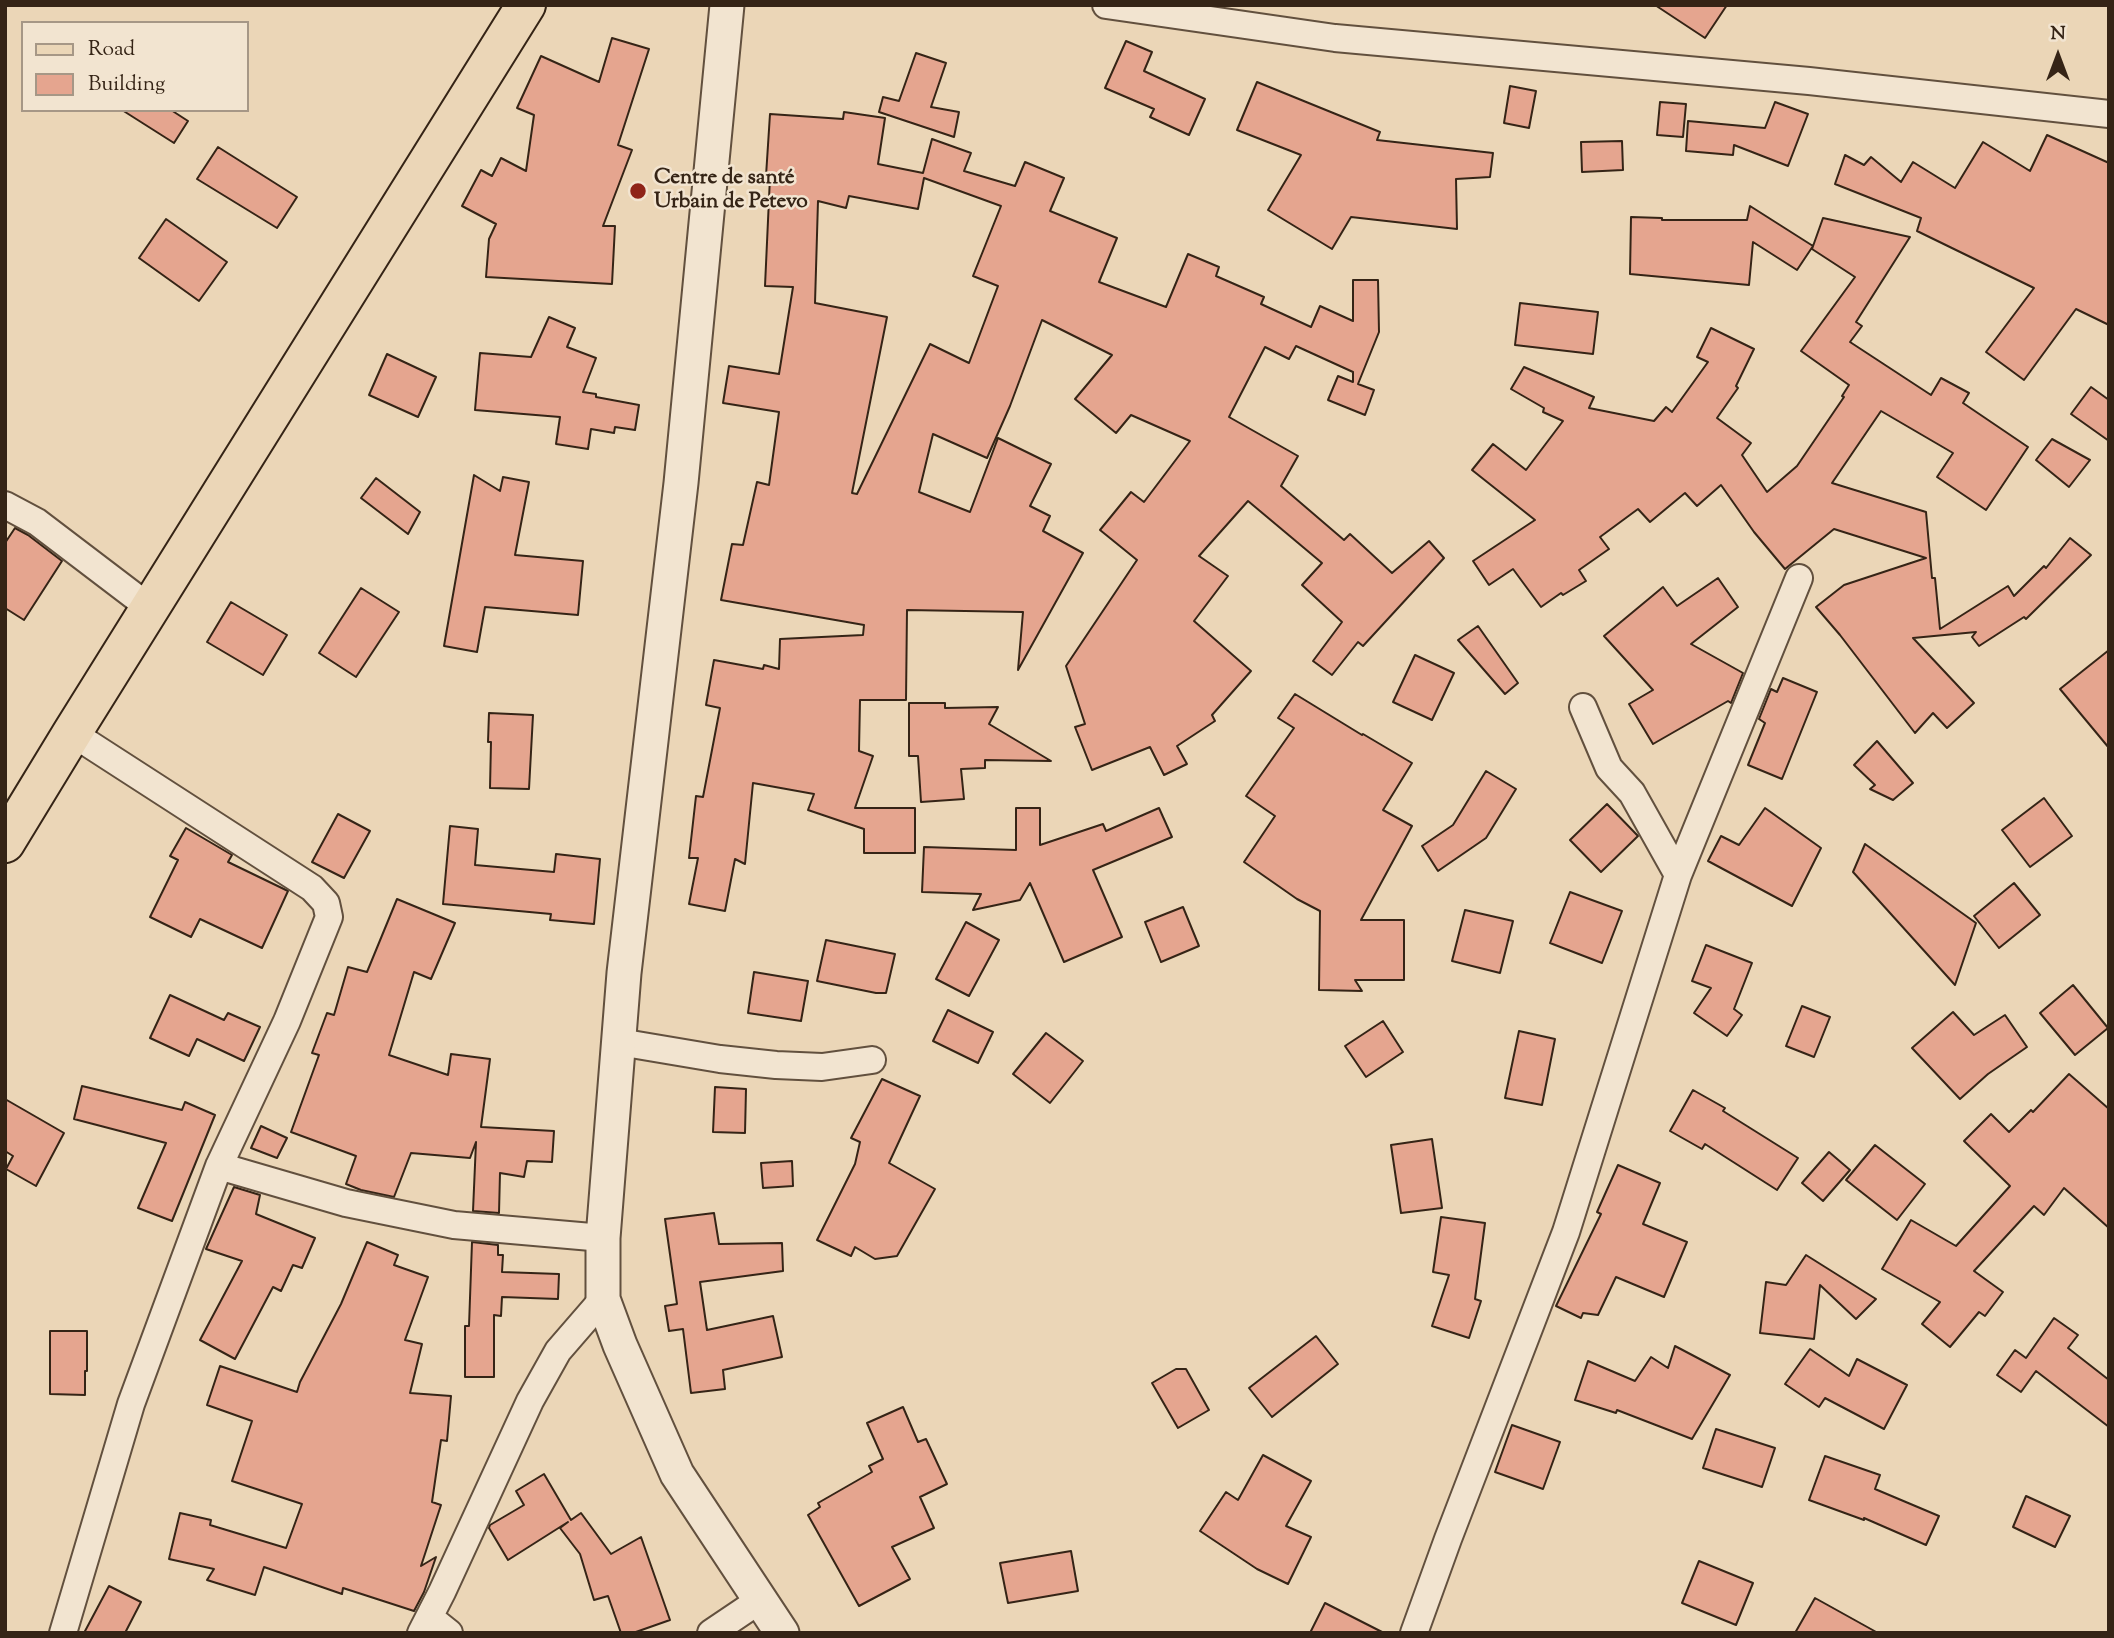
<!DOCTYPE html>
<meta charset="utf-8">
<style>
body{margin:0}
#map{position:relative;width:2114px;height:1638px;overflow:hidden;background:#ebd6b7;font-family:"Sorts Mill Goudy",serif}
canvas{display:block}
.frame{position:absolute;inset:0;border:7px solid #352416;pointer-events:none}
.legend{position:absolute;left:21px;top:21px;width:228px;height:91px;box-sizing:border-box;background:#f2e4d0;border:2px solid #a69786;margin:0;padding:9px 12px;list-style:none;font-size:21px;color:#352416}
.legend li{display:flex;align-items:center;gap:14px;height:35px}
.legend b{width:35px;border:2px solid #a69786}
.north{position:absolute;left:2023px;top:21px;width:70px;height:70px;-webkit-text-stroke:5px #f2e4d0;paint-order:stroke;rotate:0deg;font-size:19px;font-weight:700;line-height:28px;text-align:center;color:#352416}
.north::after{content:'';display:block;margin:auto;width:24px;height:32px;background:#352416;clip-path:polygon(50% 0,100% 100%,50% 72%,0 100%)}
</style>
<div id="map">
<canvas width="2114" height="1638"></canvas>
<div class="frame"></div>
<ul class="legend">
<li><b style="height:9px;background:#ebd6b7"></b>Road</li>
<li><b style="height:19px;background:#e5a58f"></b>Building</li>
</ul>
<div class="north">N</div>
</div>
<script>
const g = document.querySelector('canvas').getContext('2d');
g.lineJoin = 'round';
function fillPath(path, color) { g.fillStyle = color; g.fill(path, 'evenodd'); }
function strokePath(path, color, width, dash) { g.strokeStyle = color; g.lineWidth = width; g.lineCap = dash ? 'butt' : 'round'; g.setLineDash(dash || []); g.stroke(path); }
function drawText(font, color, halo, rows, align = 'center') {
  g.font = font + ' "Sorts Mill Goudy",serif'; g.lineWidth = 5; g.setLineDash([]); g.textBaseline = 'middle'; g.strokeStyle = halo; g.fillStyle = color; for (const [text, x, y, turn = 0] of rows) {
    g.save(); g.translate(x, y); g.rotate((+turn || 0) * Math.PI / 180); g.textAlign = isNaN(turn) ? turn : align; if (halo) g.strokeText(text, 0, 0); g.fillText(text, 0, 0); g.restore();
  }
}
const building = new Path2D(`
 M1655,5H1727L1705,38Z
 M612,38L649,49L618,145L632,150L603,226H615L612,284L486,277L489,239L496,224L462,206L481,170L492,176L501,158L526,171L534,115L517,108L541,56L599,82Z
 M1126,41L1152,52L1144,71L1205,99L1189,135L1150,117L1154,109L1105,88Z
 M916,53L946,63L931,107L959,112L954,137L879,112L883,97L899,101Z
 M1257,82L1380,132L1377,140L1493,153L1490,177L1456,179L1457,229L1351,217L1332,249L1268,210L1301,155L1237,130Z
 M1510,86L1536,91L1529,128L1504,123Z
 M1660,102L1686,104L1683,137L1657,135Z
 M1775,102L1808,114L1788,166L1734,145L1733,155L1686,151L1688,121L1765,128Z
 M122,110H171L188,121L174,143Z
 M844,112L885,118L878,164L923,173L932,139L971,153L964,171L1015,186L1025,162L1064,178L1050,211L1117,238L1099,282L1166,307L1188,254L1219,267L1216,276L1264,297L1261,304L1311,327L1320,306L1353,321V280H1378L1379,332L1358,384L1374,390L1365,415L1328,400L1338,376L1353,382V372L1296,346L1289,359L1265,347L1229,417L1298,456L1281,486L1344,540L1350,534L1392,573L1429,541L1444,558L1363,646L1358,642L1332,675L1313,661L1342,622L1302,585L1322,563L1248,501L1199,556L1228,576L1194,621L1251,671L1212,715L1215,721L1177,746L1187,764L1164,775L1150,747L1092,770L1075,727L1085,724L1066,666L1137,560L1100,530L1131,492L1144,502L1190,441L1131,415L1116,433L1075,399L1112,355L1042,320L1010,406L987,458L933,434L919,492L970,512L998,438L1051,464L1030,506L1050,516L1043,531L1083,553L1018,670L1023,612L907,610L906,700H860L859,751L873,756L855,808H915V853H864V829L808,810L814,794L753,783L745,864L735,859L725,911L689,904L698,858H689L696,796L703,797L720,708L706,705L714,660L763,669L764,665L779,669L780,639L863,635L864,625L721,600L732,544L743,545L757,482L769,485L779,412L723,403L729,366L779,374L793,287L765,286L770,177L766,176L770,114L843,119ZM924,178L1001,206L973,276L998,286L969,363L930,344L857,494L852,493L887,317L815,303L818,201L846,208L849,196L918,209Z
 M2047,135L2109,163V325L2076,309L2024,380L1986,352L2034,288L1917,231L1921,218L1835,184L1845,155L1864,165L1871,157L1901,182L1913,162L1955,188L1983,142L2030,171Z
 M1622,141L1623,170L1582,172L1581,142Z
 M218,147L297,197L277,228L197,179Z
 M1750,206L1813,246L1797,270L1753,242L1749,285L1630,274L1631,217L1662,218V220H1747Z
 M1823,218L1910,237L1856,322L1862,326L1850,342L1931,395L1941,378L1969,393L1963,403L2028,447L1986,510L1937,477L1953,453L1881,411L1832,483L1926,512L1932,578H1935L1940,629L2008,586L2014,596L2044,566L2046,568L2070,538L2091,555L2026,619L2024,617L1979,646L1972,637L1976,632L1913,638L1974,703L1947,728L1933,713L1915,733L1840,635L1816,607L1844,585L1926,558L1834,529L1785,569L1754,532L1721,485L1697,506L1685,493L1650,522L1638,509L1600,537L1609,549L1579,570L1586,581L1563,595L1561,593L1541,607L1513,569L1489,585L1473,561L1535,520L1472,470L1493,444L1526,470L1563,421L1543,412L1544,408L1511,389L1524,367L1594,397L1589,408L1654,421L1666,407L1672,412L1708,362L1697,357L1711,328L1754,349L1736,386L1738,388L1717,418L1751,443L1742,455L1767,492L1797,466L1844,397L1842,396L1849,385L1801,351L1855,277L1812,249Z
 M166,219L227,262L199,301L139,258Z
 M1520,303L1598,312L1593,354L1515,345Z
 M549,317L575,328L567,347L596,358L583,392L596,394V397L639,405L635,430L615,427L614,433L591,429L588,449L556,444L560,417L475,410L480,353L531,357Z
 M387,354L436,377L418,417L369,395Z
 M2091,387L2109,400V441L2071,414Z
 M2052,439L2090,460L2069,487L2036,460Z
 M474,475L500,491L503,477L529,482L515,555L583,561L578,615L485,607L477,652L444,646Z
 M376,478L420,512L408,534L361,498Z
 M15,528L28,535L62,561L24,620L5,608V543Z
 M1718,578L1738,607L1691,644L1743,673L1731,703L1728,701L1653,744L1629,704L1653,690L1604,636L1663,587L1677,606Z
 M361,588L399,612L356,677L319,653Z
 M231,602L287,635L263,675L207,642Z
 M1478,626L1518,683L1505,694L1458,640Z
 M2109,650V748L2060,689Z
 M1415,655L1454,673L1432,720L1393,702Z
 M1783,678L1817,692L1782,779L1748,765L1765,723L1759,719L1771,689L1777,692Z
 M1295,694L1362,735L1363,734L1412,763L1383,810L1412,826L1361,920H1404V980H1355L1362,991L1319,990L1320,911L1297,899L1244,862L1275,816L1246,796L1294,728L1278,718Z
 M909,703H945V708L998,707L989,724L1051,761L985,760V768L961,769L964,799L921,802L918,756H909Z
 M489,713L533,715L529,789L490,788L491,742H488Z
 M1877,741L1913,783L1893,800L1870,789L1875,785L1854,765Z
 M1486,771L1516,789L1486,838L1438,871L1422,846L1453,825Z
 M2044,798L2072,836L2030,867L2002,830Z
 M1607,804L1638,836L1601,872L1570,840Z
 M1016,808H1040V845L1103,824L1106,831L1159,808L1172,837L1093,870L1122,937L1064,962L1030,883L1020,900L973,910L981,894L922,892L924,847L1016,850Z
 M1765,808L1821,848L1792,906L1708,861L1721,836L1739,845Z
 M338,814L370,831L344,878L312,862Z
 M450,826L478,829L475,865L554,872L556,854L600,859L594,924L550,920L551,914L443,904Z
 M186,828L232,855L228,862L288,891L262,948L200,919L191,937L150,917L178,860L170,856Z
 M1865,844L1976,923L1955,985L1853,872Z
 M2014,883L2040,915L1999,948L1974,916Z
 M1570,892L1622,911L1602,963L1550,943Z
 M397,899L455,923L431,979L414,972L389,1055L448,1075L451,1054L490,1059L481,1127L554,1131L552,1162L527,1161L524,1177L500,1173L499,1213L473,1211L476,1142L470,1158L411,1153L394,1197L361,1190L346,1184L356,1156L291,1132L319,1055L312,1053L327,1013L334,1015L348,967L367,972Z
 M1183,907L1199,946L1161,962L1145,922Z
 M1465,910L1513,921L1500,973L1452,961Z
 M966,922L999,940L969,996L936,979Z
 M826,940L895,954L886,993H876L817,981Z
 M1706,945L1752,963L1734,1009L1742,1015L1727,1036L1694,1013L1711,988L1692,981Z
 M754,972L808,981L801,1021L748,1013Z
 M2073,985L2108,1028L2075,1055L2040,1013Z
 M170,995L224,1020L228,1013L260,1027L244,1061L197,1039L189,1056L150,1038Z
 M1802,1006L1830,1017L1814,1057L1786,1046Z
 M948,1010L993,1032L978,1063L933,1041Z
 M1953,1012L1974,1035L2005,1015L2027,1047L1988,1074L1960,1099L1912,1048Z
 M1383,1021L1403,1052L1366,1077L1345,1046Z
 M1519,1031L1555,1039L1542,1105L1505,1098Z
 M1046,1033L1083,1061L1050,1103L1013,1074Z
 M2069,1074L2109,1109V1228L2064,1188L2044,1215L2034,1206L1974,1271L2003,1292L1985,1316L1979,1312L1950,1347L1922,1324L1940,1302L1882,1269L1911,1220L1956,1246L2010,1186L1964,1141L1991,1114L2009,1132L2031,1110L2033,1112Z
 M882,1079L920,1096L889,1163L935,1189L897,1256L875,1259L855,1247L851,1256L817,1240L855,1164L860,1142L851,1138Z
 M82,1086L182,1110L185,1102L215,1115L172,1221L138,1208L166,1143L74,1119Z
 M715,1087L746,1089L745,1133L713,1132Z
 M1693,1090L1725,1108L1723,1111L1798,1158L1777,1190L1705,1144L1702,1149L1670,1131Z
 M5,1099L64,1133L36,1186L6,1169L13,1156L5,1151Z
 M261,1126L287,1138L277,1158L251,1148Z
 M1432,1139L1442,1208L1401,1213L1391,1145Z
 M1875,1145L1925,1184L1897,1220L1846,1180Z
 M1829,1152L1850,1170L1823,1201L1802,1183Z
 M792,1161L793,1186L763,1188L761,1163Z
 M1618,1165L1660,1183L1643,1224L1687,1242L1664,1297L1616,1277L1598,1315L1583,1313L1581,1318L1556,1306L1601,1214L1597,1212Z
 M234,1187L260,1195L256,1214L315,1238L302,1268L293,1265L281,1291L273,1287L235,1359L200,1340L242,1261L206,1249Z
 M714,1213L719,1244L782,1243L783,1271L700,1282L707,1330L773,1316L782,1357L723,1370L725,1389L691,1393L683,1329L669,1331L665,1306L677,1304L665,1219Z
 M1441,1217L1485,1223L1475,1299L1481,1301L1469,1338L1432,1326L1449,1275L1433,1272Z
 M367,1242L398,1255L394,1265L428,1277L405,1340L422,1344L410,1393L451,1396L447,1441L441,1440L432,1502L441,1505L421,1566L436,1557L424,1592L414,1611L343,1588L342,1594L264,1567L255,1595L207,1580L214,1569L169,1559L180,1513L211,1520L210,1525L286,1548L302,1504L232,1481L252,1421L207,1405L220,1366L297,1392L300,1382L341,1304Z
 M472,1242L498,1245V1255H503L502,1272L559,1274L558,1299L502,1297L501,1316L494,1315V1377H465V1326H469Z
 M1806,1255L1876,1299L1856,1319L1820,1285L1814,1339L1760,1333L1766,1282L1786,1285Z
 M2054,1318L2078,1335L2068,1348L2109,1380V1427L2036,1371L2021,1392L1997,1375L2015,1350L2026,1358Z
 M50,1331H87V1371H85V1395L50,1394Z
 M1316,1336L1338,1364L1272,1417L1249,1388Z
 M1675,1346L1730,1375L1692,1439L1617,1410L1616,1413L1575,1400L1588,1361L1635,1381L1651,1357L1668,1368Z
 M1810,1349L1849,1376L1857,1359L1907,1385L1884,1429L1825,1398L1819,1407L1785,1384Z
 M1176,1369H1186L1209,1410L1178,1428L1152,1383Z
 M903,1407L918,1442L926,1439L947,1484L920,1497L934,1528L892,1547L910,1579L859,1606L808,1515L820,1507L818,1503L872,1472L869,1466L883,1459L867,1423Z
 M1512,1425L1560,1442L1543,1489L1495,1472Z
 M1716,1429L1775,1448L1762,1487L1703,1468Z
 M1263,1455L1311,1481L1286,1526L1311,1537L1288,1584L1257,1569L1200,1531L1226,1492L1238,1500Z
 M1825,1456L1880,1475L1875,1489L1939,1516L1926,1545L1864,1518V1520L1809,1500Z
 M544,1474L571,1520L581,1513L611,1554L641,1537L670,1620L633,1633H621L608,1596L594,1600L580,1554L560,1528L568,1522L508,1560L489,1528L490,1525L524,1505L516,1491Z
 M2026,1496L2070,1516L2055,1547L2013,1527Z
 M1071,1551L1078,1591L1008,1603L1000,1563Z
 M1699,1561L1753,1583L1736,1625L1682,1603Z
 M109,1586L141,1602L125,1633H84Z
 M1815,1598L1878,1633H1795Z
 M1325,1603L1384,1633H1310Z`);
const minor = new Path2D(`
 M1106,5L1335,38L1809,81L2109,114
 M5,505L37,522L150,608
 M1583,707L1609,768L1632,793L1678,875
 M619,1042L720,1059L776,1065L822,1067L872,1060
 M219,1166L346,1203L454,1225L603,1238
 M429,1617L449,1633
 M63,1633L131,1404L219,1166L287,1021L329,917L326,903L312,888L72,733
 M421,1633L442,1592L530,1401L558,1351L603,1299
 M711,1633L760,1600
 M1414,1633L1448,1539L1566,1232L1678,875L1799,578`);
const tertiary = new Path2D(`
 M727,5L681,483L624,973L603,1238V1299L620,1345L677,1474L782,1633`);
const primary = new Path2D(`
 M5,843L72,733L526,5`);
const markers = [
 [638,191,9,"#8f2418"]
];
const poiNames = [
 ["Centre de santé",654,179],
 ["Urbain de Petevo",654,203]
];
fillPath(building, '#e5a58f');
strokePath(building, '#352416', 2);
strokePath(minor, '#62503e', 30);
strokePath(tertiary, '#62503e', 37);
strokePath(primary, '#352416', 42);
strokePath(minor, '#f2e4d0', 26);
strokePath(tertiary, '#f2e4d0', 33);
strokePath(primary, '#ebd6b7', 38);
for (const [x, y, r, color] of markers) { const dot = new Path2D(); dot.arc(x, y, r, 0, 2 * Math.PI); g.fillStyle = color; g.fill(dot); strokePath(dot, '#f2e4d0', 2.5); }
drawText('bold 21px', '#352416', '#f2e4d0', poiNames, 'left');
</script>
